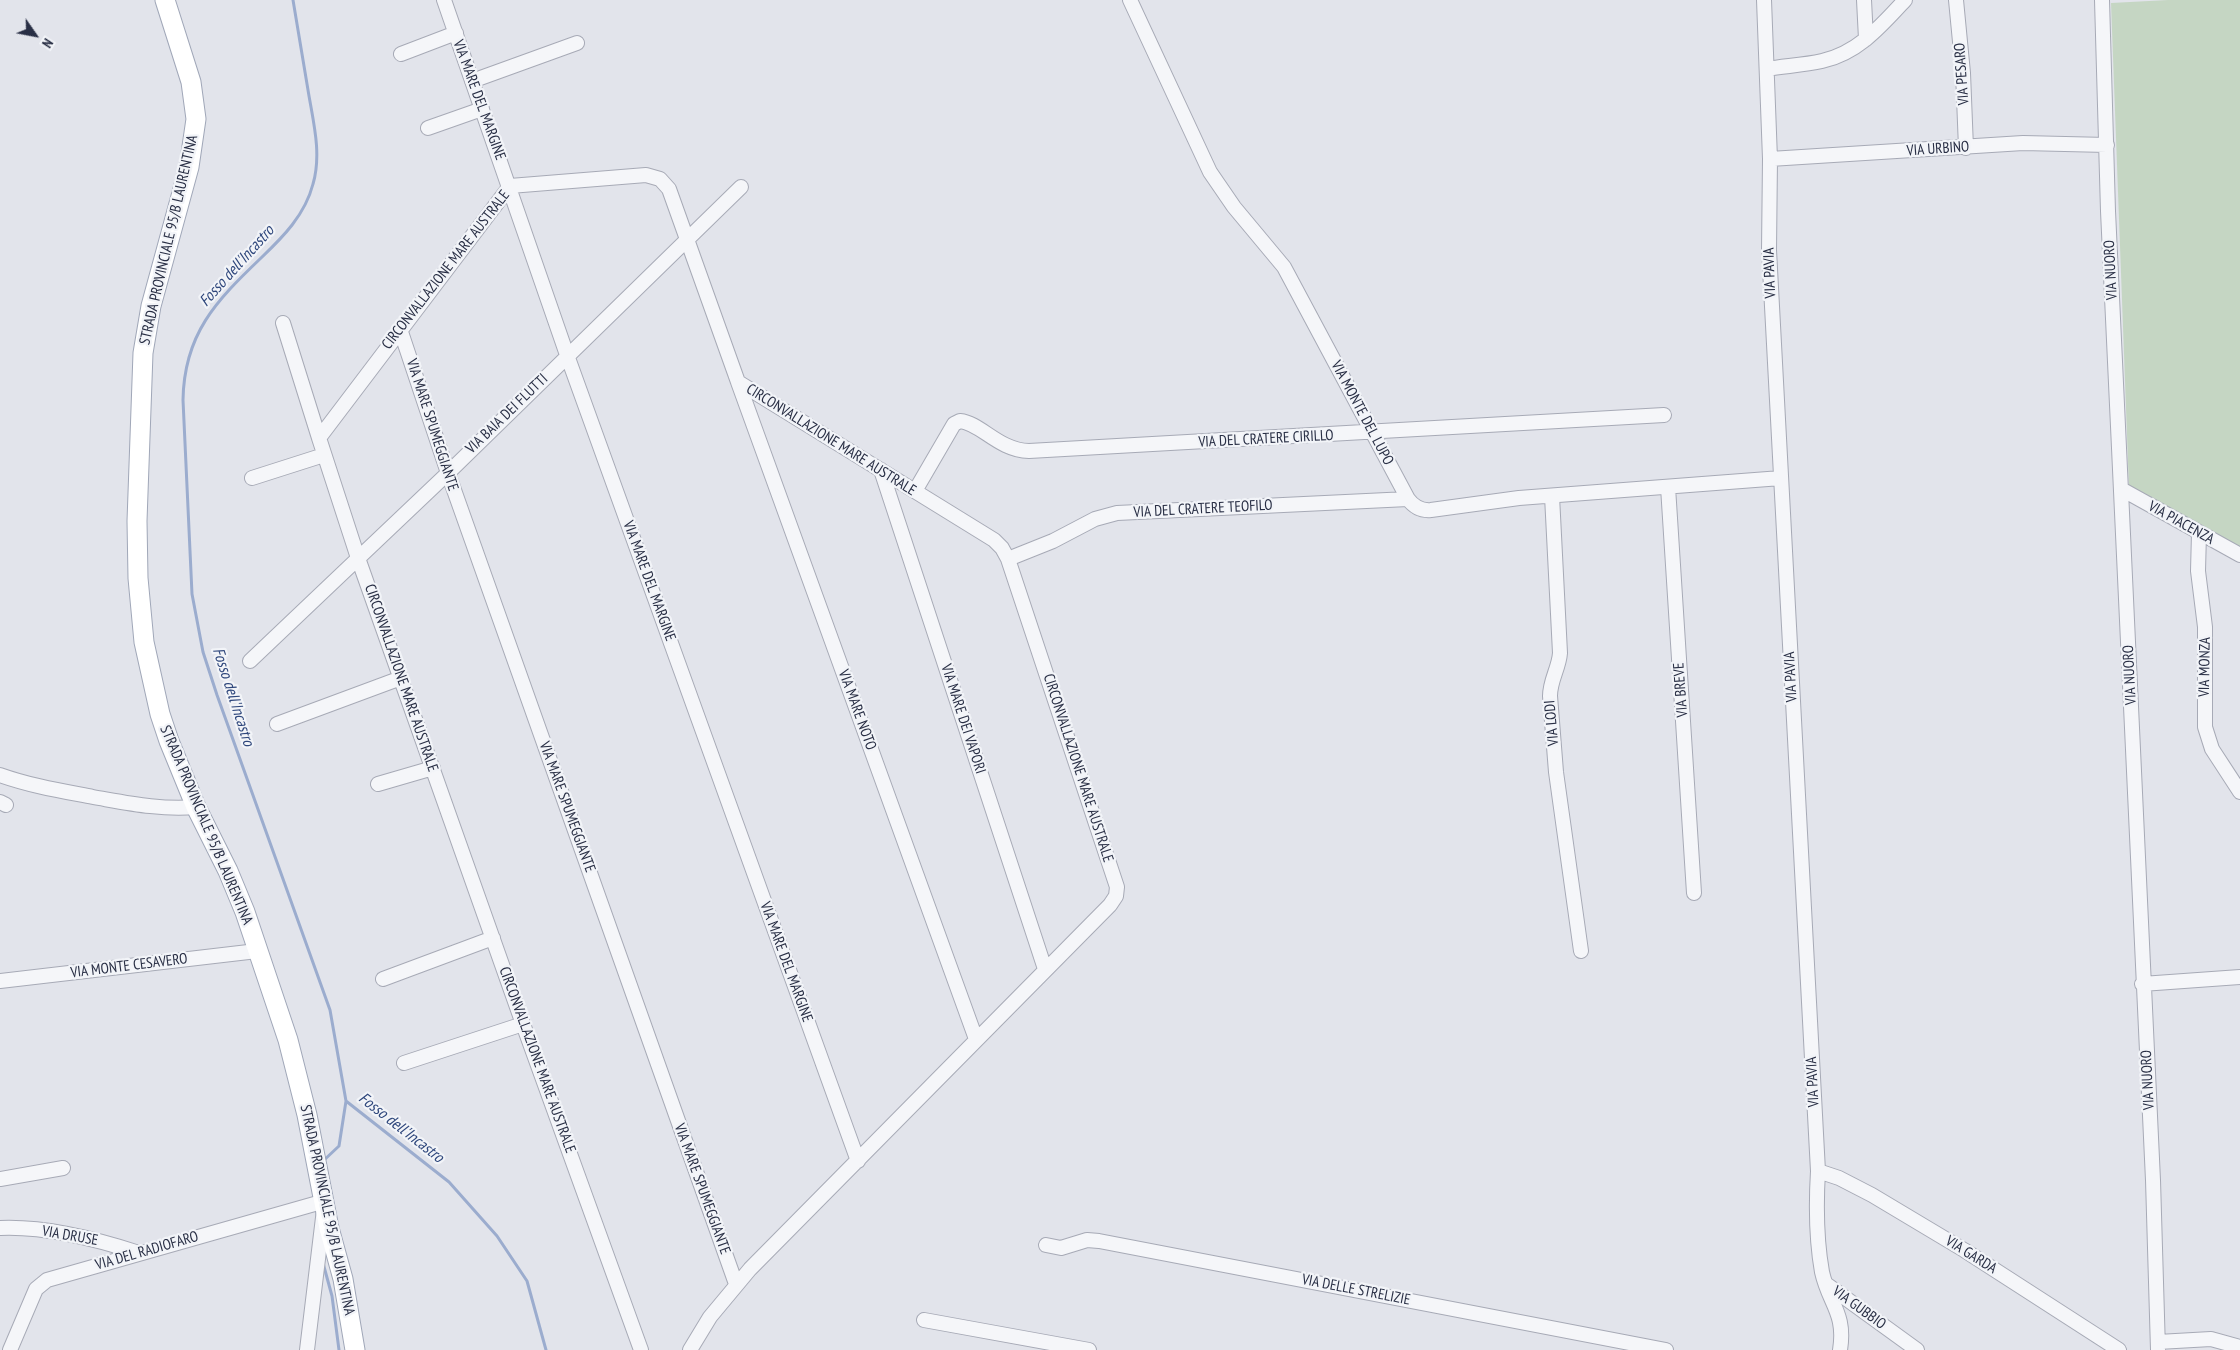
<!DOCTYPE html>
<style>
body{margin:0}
#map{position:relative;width:2240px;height:1350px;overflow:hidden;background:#e2e4eb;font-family:"PT Sans Narrow",sans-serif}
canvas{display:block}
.north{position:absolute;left:10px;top:10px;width:50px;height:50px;-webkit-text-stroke:4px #f2f4f8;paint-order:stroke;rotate:123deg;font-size:14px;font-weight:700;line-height:20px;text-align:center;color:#292f45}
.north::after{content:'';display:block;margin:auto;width:18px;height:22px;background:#292f45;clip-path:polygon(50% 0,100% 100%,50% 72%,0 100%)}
</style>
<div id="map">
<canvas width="2240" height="1350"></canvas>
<div class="north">N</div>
</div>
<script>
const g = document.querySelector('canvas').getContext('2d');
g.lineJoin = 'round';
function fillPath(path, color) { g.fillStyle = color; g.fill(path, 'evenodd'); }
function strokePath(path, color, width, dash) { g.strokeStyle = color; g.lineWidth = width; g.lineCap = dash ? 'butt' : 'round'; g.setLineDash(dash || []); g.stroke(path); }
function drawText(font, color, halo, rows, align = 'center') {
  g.font = font + ' "PT Sans Narrow",sans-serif'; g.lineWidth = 4.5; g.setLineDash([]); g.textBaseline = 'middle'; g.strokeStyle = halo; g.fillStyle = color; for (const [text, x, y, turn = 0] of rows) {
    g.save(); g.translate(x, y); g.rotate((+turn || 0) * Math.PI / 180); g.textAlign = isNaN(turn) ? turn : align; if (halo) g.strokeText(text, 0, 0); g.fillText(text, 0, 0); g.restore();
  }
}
const green = new Path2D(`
 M2168,0H2240V547L2129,489L2111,3Z`);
const stream = new Path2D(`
 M293,0C298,30 303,60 308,90C313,121 322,153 313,184C305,215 283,237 261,258C216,301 184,334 183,400L192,594L203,652L217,695L330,1010L346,1101L449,1182L497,1236L527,1281L546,1350
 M322,1162L339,1146L346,1101
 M323,1263L332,1296L339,1350`);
const minor = new Path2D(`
 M444,0L567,355L858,1161
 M1130,0L1210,172L1234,207L1284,267L1408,499C1414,507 1421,511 1431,510L1519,498L1781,478
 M1764,0L1770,159L1769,250L1818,1171C1816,1204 1816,1238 1822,1272C1829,1304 1846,1313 1840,1350
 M1864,0L1866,39
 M1956,0L1963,73L1966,148
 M2102,0L2108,211L2153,1180L2158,1350
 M401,54L456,33
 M1767,69C1785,66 1804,65 1822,61C1858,53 1881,26 1905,0
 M472,81L577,43
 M428,128L482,109
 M1770,159L2023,143L2107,145
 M283,323L319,438
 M400,329L448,473L736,1284
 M738,382L976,1039
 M881,470L1045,969
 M252,478L324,455
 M1668,487L1694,893
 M2123,490L2240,555
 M915,491L954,424L960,421C981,423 998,450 1029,451L1664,415
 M1552,496L1560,653C1559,668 1550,680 1550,696L1556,772L1581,951
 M2199,533L2198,571L2205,627V727L2212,749L2240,792
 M1008,559L1053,541L1095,519L1117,513L1408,499
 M250,661L448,473L741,187
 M277,724L401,678
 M0,775C31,786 62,791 93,797C128,803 160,810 196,807
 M378,784L433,768
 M0,802L6,805
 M383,979L493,938
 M0,981L257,951
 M2142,984L2240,977
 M404,1063L523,1024
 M1818,1171L1839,1178L1872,1195L1964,1250L2119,1350
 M0,1179L63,1168
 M0,1228C46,1226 96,1239 139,1253
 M1046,1245L1061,1248L1087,1240L1099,1241L1666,1350
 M1826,1284L1917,1350
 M924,1320L1089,1350
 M2158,1342L2211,1339L2240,1347
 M10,1350L36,1289L47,1280L325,1201L307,1350
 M641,1350L523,1024L358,558L319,438L510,186L646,175L660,179L669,189L738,382L994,540L1002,548L1008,559L1117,887L1116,896L1110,905L750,1269L710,1317L690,1350`);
const major = new Path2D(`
 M165,0L191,82L196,119L189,167L151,306L143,353L137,521L138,578L144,642L160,714L169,741L196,807L228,871L245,912L288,1040L307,1115L329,1228L343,1279L355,1350`);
const streetNames = [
 ["VIA PESARO",1962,74,-94],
 ["VIA MARE DEL MARGINE",479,100,70],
 ["VIA URBINO",1938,149,-4],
 ["STRADA PROVINCIALE 95/B LAURENTINA",169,240,-77],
 ["CIRCONVALLAZIONE MARE AUSTRALE",446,270,-52],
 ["VIA NUORO",2111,270,-93],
 ["VIA PAVIA",1770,273,-92],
 ["VIA MONTE DEL LUPO",1362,413,62],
 ["VIA BAIA DEI FLUTTI",507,414,-44],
 ["VIA MARE SPUMEGGIANTE",432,425,72],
 ["VIA DEL CRATERE CIRILLO",1266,439,-3],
 ["CIRCONVALLAZIONE MARE AUSTRALE",831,440,32],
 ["VIA DEL CRATERE TEOFILO",1203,509,-3],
 ["VIA PIACENZA",2181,523,29],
 ["VIA MARE DEL MARGINE",649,581,70],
 ["VIA MONZA",2205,667,-89],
 ["VIA NUORO",2130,675,-93],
 ["VIA PAVIA",1791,677,-93],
 ["CIRCONVALLAZIONE MARE AUSTRALE",401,678,71],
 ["VIA BREVE",1681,690,-94],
 ["VIA MARE NOTO",857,710,70],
 ["VIA MARE DEI VAPORI",963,719,72],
 ["VIA LODI",1552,723,-95],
 ["CIRCONVALLAZIONE MARE AUSTRALE",1078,768,72],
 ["VIA MARE SPUMEGGIANTE",567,807,70],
 ["STRADA PROVINCIALE 95/B LAURENTINA",206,825,67],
 ["VIA MARE DEL MARGINE",786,962,70],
 ["VIA MONTE CESAVERO",129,966,-7],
 ["CIRCONVALLAZIONE MARE AUSTRALE",537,1060,70],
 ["VIA NUORO",2148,1080,-93],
 ["VIA PAVIA",1813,1082,-93],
 ["VIA MARE SPUMEGGIANTE",702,1189,70],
 ["STRADA PROVINCIALE 95/B LAURENTINA",327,1210,78],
 ["VIA DRUSE",70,1236,10],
 ["VIA DEL RADIOFARO",147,1251,-16],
 ["VIA GARDA",1971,1255,32],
 ["VIA DELLE STRELIZIE",1356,1290,11],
 ["VIA GUBBIO",1859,1308,36]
];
const waterNames = [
 ["Fosso dell'Incastro",237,266,-48],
 ["Fosso dell'Incastro",233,697,72],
 ["Fosso dell'Incastro",401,1128,38]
];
fillPath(green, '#c5d6c3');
strokePath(stream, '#9bacce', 3);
strokePath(minor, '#a7aab6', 16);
strokePath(major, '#a0a7b8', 21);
strokePath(minor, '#f5f6f9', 14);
strokePath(major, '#fff', 19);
drawText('15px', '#292f45', '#f2f4f8', streetNames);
drawText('italic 16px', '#2f477c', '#f2f4f8', waterNames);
</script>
